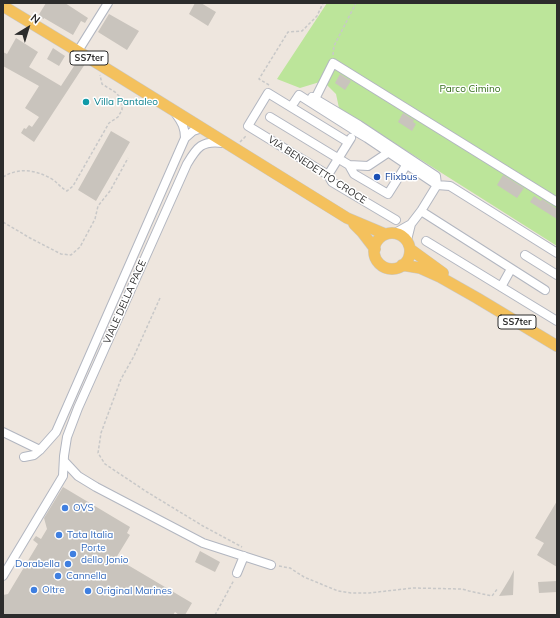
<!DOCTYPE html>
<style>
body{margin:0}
#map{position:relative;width:560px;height:618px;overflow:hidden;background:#eee6de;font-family:Mulish,sans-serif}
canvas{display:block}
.frame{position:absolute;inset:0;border:4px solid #2c2c2c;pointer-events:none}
.north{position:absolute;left:8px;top:8px;width:40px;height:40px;-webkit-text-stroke:3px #fff;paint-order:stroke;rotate:38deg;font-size:11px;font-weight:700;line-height:16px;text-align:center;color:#2c2c2c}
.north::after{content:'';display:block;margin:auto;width:14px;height:18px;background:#2c2c2c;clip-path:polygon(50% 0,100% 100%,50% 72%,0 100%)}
</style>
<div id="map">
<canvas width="560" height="618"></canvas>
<div class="frame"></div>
<div class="north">N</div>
</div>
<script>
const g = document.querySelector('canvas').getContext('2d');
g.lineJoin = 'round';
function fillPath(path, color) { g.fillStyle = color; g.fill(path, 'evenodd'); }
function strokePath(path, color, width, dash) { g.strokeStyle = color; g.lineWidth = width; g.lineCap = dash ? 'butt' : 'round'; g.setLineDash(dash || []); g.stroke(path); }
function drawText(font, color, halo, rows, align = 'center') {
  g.font = font + ' Mulish,sans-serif'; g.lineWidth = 3; g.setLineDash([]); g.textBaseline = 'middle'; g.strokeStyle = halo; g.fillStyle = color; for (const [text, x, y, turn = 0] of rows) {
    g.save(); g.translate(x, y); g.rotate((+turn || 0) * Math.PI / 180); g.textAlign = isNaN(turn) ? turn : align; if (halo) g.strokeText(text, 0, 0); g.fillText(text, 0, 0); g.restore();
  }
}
const green = new Path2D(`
 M327,3H557V246L339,108L336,94L323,81L300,88L277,79Z`);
const building = new Path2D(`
 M46,3H65L88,18L85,23L81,21L73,35L44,18V19L38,16Z
 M195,3H201L216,12L208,26L189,14Z
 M109,14L139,31L127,50L98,32Z
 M16,38L38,52L29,67L61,86L78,60L85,64L34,142L21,133L24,128L26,129L29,125L32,127L39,117L25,108L39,86L3,66V52L7,54Z
 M53,48L65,56L59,66L47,59Z
 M340,74L351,81L345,90L335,83Z
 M403,113L414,120L413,122L416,124L412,131L398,122Z
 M111,131L130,142L96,201L78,190Z
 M503,175L524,188L517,198L497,185Z
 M534,196L541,201L542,199L557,209V219L530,202Z
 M63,487L130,527L127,533L130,535L116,558L192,603L185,615H179L175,612L173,615H3V595L8,594L38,544L33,540L36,536L41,539L47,529L44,518Z
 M557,501V567L537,555L544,543L535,538Z
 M200,551L220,562L215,572L195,562Z
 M514,570L513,595L499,596L510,578Z
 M557,581V592L539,593L538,582Z`);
const path = new Path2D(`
 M333,55L334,46L356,3
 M269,85L259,79L288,32L302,31L317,16L323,3
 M240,142L247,135
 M3,177C19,167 36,170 52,179C58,183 60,187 67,191L73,186L109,123L118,117L122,110V99L115,92L102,84L100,75
 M3,222L30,238L61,254L71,255L80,247L95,219L98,206L110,191L128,158
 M160,298L134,356L121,379L101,433L98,453L105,464L147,492L203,526L242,547
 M279,566L290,568L304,577L338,591L351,593H369L413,588L462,589L469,591L492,596L498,588
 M215,615L234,580`);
const minor = new Path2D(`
 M78,51L108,3
 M312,97L359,125L436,176L437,185L421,211L411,224L395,233
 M315,99L333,63L557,202
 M291,107L299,95L351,128L355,131L367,138L437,185L450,186L557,253
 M270,117L349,165L368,166L389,152
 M185,138L193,131L202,128
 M348,142L268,93L248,126L328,175L332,182L396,220
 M349,165L354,174L388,194L407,164
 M328,175L351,138
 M421,211L545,290
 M407,240L411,224
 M426,241L557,321
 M525,255L557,275
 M501,287L511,269
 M3,432L40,450
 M24,457L34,455L40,450L56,432L185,138C185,128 182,122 176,114
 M64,461L78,476L96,487L203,543L271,565
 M237,573L244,556
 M3,576L63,476L64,456L67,437L78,408L187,164C197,147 202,140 223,143`);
const major = new Path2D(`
 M3,6L102,66L347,218L385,234
 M354,224L362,232L375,249
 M374 251a18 18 0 1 1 36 0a18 18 0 1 1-36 0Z
 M410,249L443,273
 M402,265L420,268L440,277L477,298L557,346`);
const markers = [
 [86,102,4,"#0f9aa8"],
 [377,177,4,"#1a4fb4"],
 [65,508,4,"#3f7fe0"],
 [59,535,4,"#3f7fe0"],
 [73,554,4,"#3f7fe0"],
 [68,564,4,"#3f7fe0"],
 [58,576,4,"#3f7fe0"],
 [34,590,4,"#3f7fe0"],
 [88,591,4,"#3f7fe0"]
];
const shields = [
 [89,58,38],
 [517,322,38]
];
const shieldNames = [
 ["SS7ter",89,58],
 ["SS7ter",517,322]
];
const parkNames = [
 ["Parco Cimino",470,89]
];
const cultureNames = [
 ["Villa Pantaleo",94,102]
];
const streetNames = [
 ["VIA BENEDETTO CROCE",317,170,33],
 ["VIALE DELLA PACE",125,302,-66]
];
const transitNames = [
 ["Flixbus",385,177]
];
const shopNames = [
 ["OVS",73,508],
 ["Tata Italia",67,535],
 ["Porte",81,548],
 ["dello Jonio",81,560],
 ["Dorabella",60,564,"right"],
 ["Cannella",66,576],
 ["Oltre",42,590],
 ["Original Marines",96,591]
];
fillPath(green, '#bce59a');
fillPath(building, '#c9c4bd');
strokePath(minor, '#b2b6c0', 10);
strokePath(major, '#c8c8c8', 12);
strokePath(path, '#c8c8c8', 1.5, [3, 2]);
strokePath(minor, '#fff', 8);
strokePath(major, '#f4c15d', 11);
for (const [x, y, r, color] of markers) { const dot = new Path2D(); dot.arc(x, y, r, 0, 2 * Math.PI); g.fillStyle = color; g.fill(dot); strokePath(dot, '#fff', 1.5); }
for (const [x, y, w] of shields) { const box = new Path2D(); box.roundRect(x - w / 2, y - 7, w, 14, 3); g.fillStyle = '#fff'; g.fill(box); strokePath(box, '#2c2c2c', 1); }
drawText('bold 9px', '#2c2c2c', null, shieldNames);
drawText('10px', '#336d19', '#fff', parkNames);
drawText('10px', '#0d838f', '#fff', cultureNames, 'left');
drawText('10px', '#2c2c2c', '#fff', streetNames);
drawText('10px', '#164399', '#fff', transitNames, 'left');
drawText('10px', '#366cbe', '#fff', shopNames, 'left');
</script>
